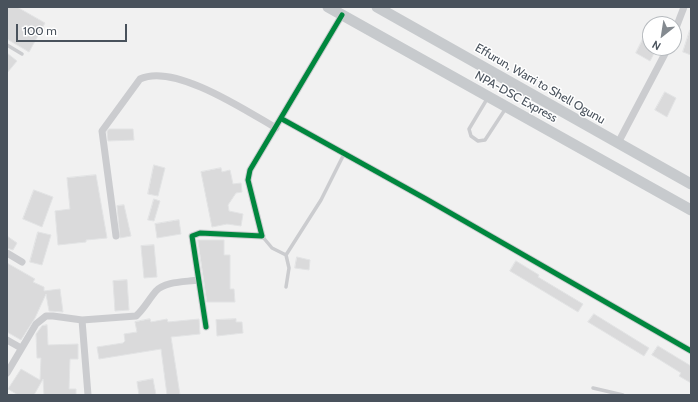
<!DOCTYPE html>
<style>
body{margin:0}
#map{position:relative;width:698px;height:402px;overflow:hidden;background:#f1f1f1;font-family:Cabin,sans-serif}
canvas{display:block}
.frame{position:absolute;inset:0;border:8px solid #49525c;pointer-events:none}
.north{position:absolute;left:642px;top:16px;width:40px;height:40px;box-sizing:border-box;background:#fff;border:1px solid #b6babe;border-radius:50%;rotate:210deg;font-size:11px;font-weight:700;line-height:16px;text-align:center;color:#49525c}
.north::after{content:'';display:block;margin:auto;width:14px;height:18px;background:#848a90;clip-path:polygon(50% 0,100% 100%,50% 72%,0 100%)}
.scale{position:absolute;left:16px;top:24px;width:111px;height:18px;box-sizing:border-box;border:2px solid #49525c;border-top:0;padding-left:5px;font-size:12px;line-height:14px;white-space:nowrap;color:#49525c;-webkit-text-stroke:3px #fff;paint-order:stroke}
</style>
<div id="map">
<canvas width="698" height="402"></canvas>
<div class="frame"></div>
<div class="north">N</div>
<div class="scale">100 m</div>
</div>
<script>
const g = document.querySelector('canvas').getContext('2d');
g.lineJoin = 'round';
function fillPath(path, color) { g.fillStyle = color; g.fill(path, 'evenodd'); }
function strokePath(path, color, width, dash) { g.strokeStyle = color; g.lineWidth = width; g.lineCap = dash ? 'butt' : 'round'; g.setLineDash(dash || []); g.stroke(path); }
function drawText(font, color, halo, rows, align = 'center') {
  g.font = font + ' Cabin,sans-serif'; g.lineWidth = 3; g.setLineDash([]); g.textBaseline = 'middle'; g.strokeStyle = halo; g.fillStyle = color; for (const [text, x, y, turn = 0] of rows) {
    g.save(); g.translate(x, y); g.rotate((+turn || 0) * Math.PI / 180); g.textAlign = isNaN(turn) ? turn : align; if (halo) g.strokeText(text, 0, 0); g.fillText(text, 0, 0); g.restore();
  }
}
const building = new Path2D(`
 M7,7H17L45,23L29,52L7,39Z
 M690,30H691V55L683,52Z
 M644,37L650,40V48H657L650,61L636,53Z
 M7,53L17,61L7,73Z
 M665,92L676,98L667,117L655,110Z
 M109,129H133L134,140L108,141L107,132Z
 M154,165L165,168L158,196L148,194Z
 M221,168L222,172L230,170L233,184L241,183L242,192L236,193L228,205L229,211L243,214L241,226L227,224L212,227L201,172Z
 M96,175L107,238L86,240V242L58,245L55,211L70,209L67,178Z
 M34,190L53,197L42,227L23,219Z
 M154,199L160,201L154,221L148,220Z
 M124,205L131,236L120,238L117,206Z
 M179,220L181,234L157,238L155,224Z
 M38,232L51,235L42,265L30,262Z
 M7,236L17,243L13,250L7,248Z
 M198,240H224V255H230V289H234L235,302H207Z
 M154,245L157,277L144,278L141,246Z
 M297,257L310,260L309,270L295,268Z
 M516,261L539,275L538,277L583,304L578,312L510,271Z
 M7,263L35,279L33,282L44,287V291L60,289L63,312L49,311L46,294L35,318L21,340L7,332Z
 M127,280L129,310L115,311L113,281Z
 M594,314L649,348L644,356L588,322Z
 M150,319L151,322L167,319L168,322L199,319L200,334L171,337L180,395H167L161,349L99,359L97,347L123,343L125,341L124,334L137,332L135,322Z
 M236,319V322H242L243,333L217,336L216,320Z
 M47,325L48,345L78,344V359H70L69,389H76V395H44L43,379L34,395H18L8,389L21,369L40,380L41,358H37L36,334L42,326Z
 M658,346L691,366V383L679,376L681,373L652,355Z
 M153,379L156,395H139L137,382Z`);
const service = new Path2D(`
 M7,45L22,54
 M487,99L469,129L471,136L478,141L485,140L506,108
 M262,236L272,248L286,255L289,268L286,287
 M286,255L321,200L344,154
 M593,388L623,395`);
const minor = new Path2D(`
 M674,33L684,7
 M282,119L426,199L691,351
 M618,143L668,48
 M116,236L102,131L140,79C174,63 245,110 276,128
 M7,253L22,262
 M82,320L88,395
 M206,327L192,236L200,233L262,236L248,180L250,170L342,15
 M7,340L21,348
 M7,373L36,324L46,316H53L82,320L136,316C144,309 149,299 156,291C165,281 186,282 198,280`);
const primary = new Path2D(`
 M328,7L691,210
 M377,7L691,184`);
const cycleway = new Path2D(`
 M282,119L426,199L691,351
 M206,327L192,236L200,233L262,236L248,180L250,170L342,15`);
const streetNames = [
 ["Effurun, Warri to Shell Ogunu",540,84,30],
 ["NPA-DSC Express",516,97,29]
];
fillPath(building, '#dadadb');
strokePath(building, '#e2e3e4', 1);
strokePath(service, '#cbcccf', 3.5);
strokePath(minor, '#cbcccf', 7);
strokePath(primary, '#c7cacd', 11);
strokePath(cycleway, '#00873e', 5);
drawText('12px', '#49525c', '#fff', streetNames);
</script>
